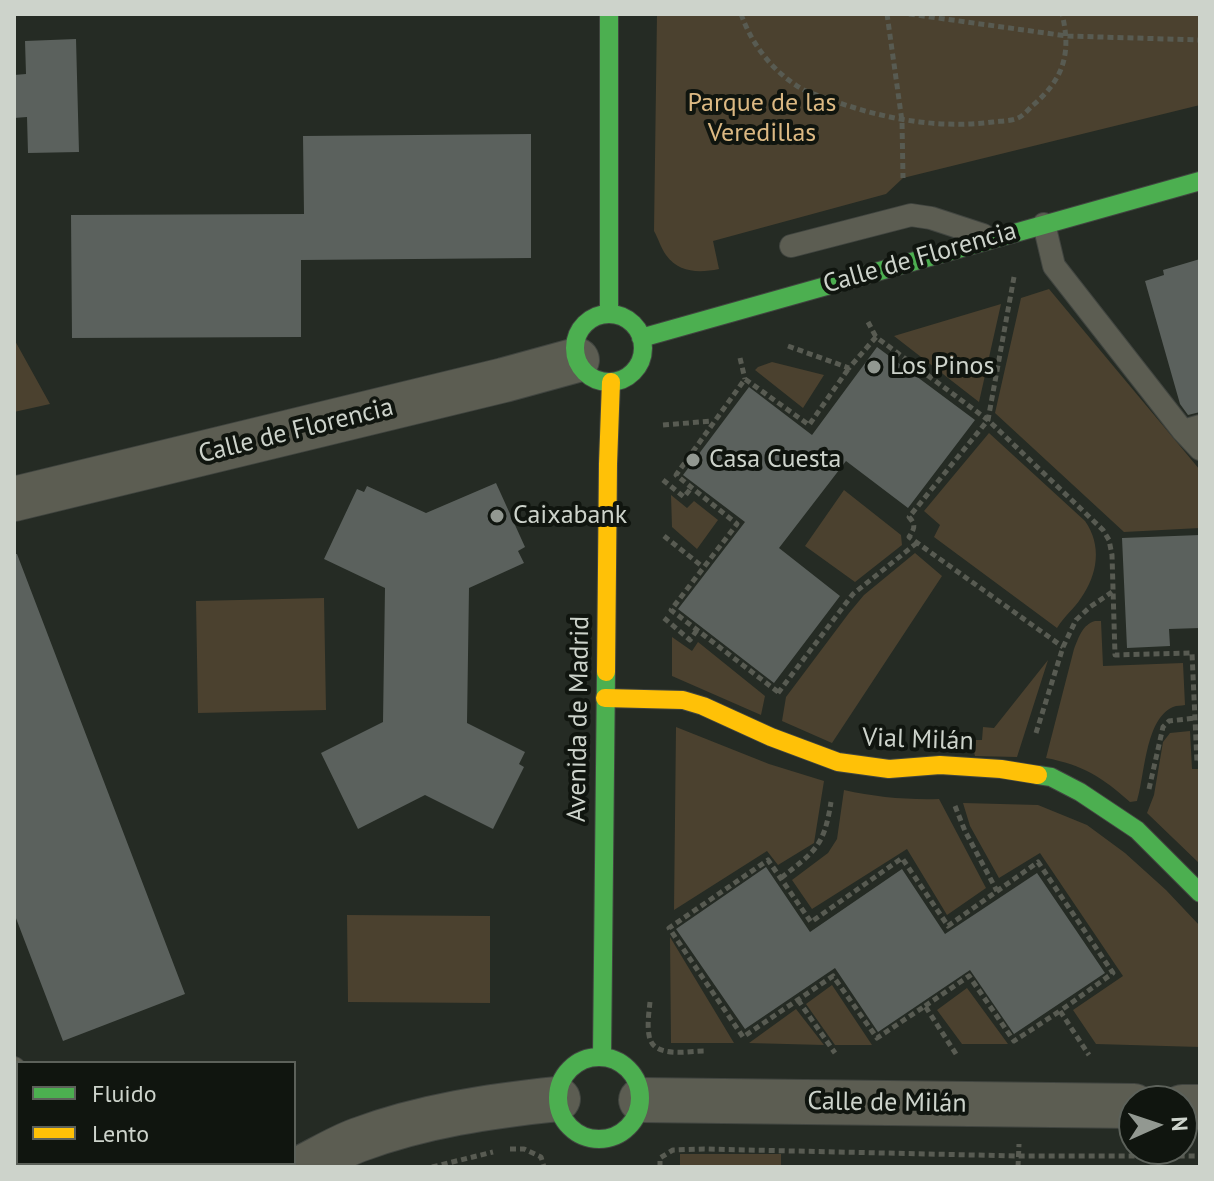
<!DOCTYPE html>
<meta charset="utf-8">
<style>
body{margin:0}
#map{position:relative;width:1214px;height:1181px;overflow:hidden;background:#252b24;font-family:"PT Sans",sans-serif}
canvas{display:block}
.frame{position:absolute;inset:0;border:16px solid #cdd3cb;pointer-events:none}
.legend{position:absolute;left:16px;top:1061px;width:280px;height:104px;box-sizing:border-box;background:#10150f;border:2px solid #5c615a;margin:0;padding:10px 14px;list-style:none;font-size:24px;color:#cdd3cb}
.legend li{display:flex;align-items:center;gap:16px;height:40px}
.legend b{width:40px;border:2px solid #5c615a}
.north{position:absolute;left:1118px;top:1085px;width:80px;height:80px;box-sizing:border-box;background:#10150f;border:2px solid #5c615a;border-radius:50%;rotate:87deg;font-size:22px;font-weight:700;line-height:32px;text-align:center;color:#cdd3cb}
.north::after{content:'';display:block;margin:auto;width:28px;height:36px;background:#929891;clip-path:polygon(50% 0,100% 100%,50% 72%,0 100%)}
</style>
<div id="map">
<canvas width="1214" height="1181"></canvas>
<div class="frame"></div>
<ul class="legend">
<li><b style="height:10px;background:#4caf50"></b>Fluido</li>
<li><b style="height:10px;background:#ffc107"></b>Lento</li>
</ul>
<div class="north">N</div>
</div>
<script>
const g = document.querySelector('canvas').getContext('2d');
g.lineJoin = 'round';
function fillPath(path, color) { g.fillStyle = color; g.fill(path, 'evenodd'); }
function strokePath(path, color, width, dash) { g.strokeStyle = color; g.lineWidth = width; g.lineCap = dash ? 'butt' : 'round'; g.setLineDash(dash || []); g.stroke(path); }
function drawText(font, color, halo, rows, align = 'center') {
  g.font = font + ' "PT Sans",sans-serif'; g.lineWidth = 8; g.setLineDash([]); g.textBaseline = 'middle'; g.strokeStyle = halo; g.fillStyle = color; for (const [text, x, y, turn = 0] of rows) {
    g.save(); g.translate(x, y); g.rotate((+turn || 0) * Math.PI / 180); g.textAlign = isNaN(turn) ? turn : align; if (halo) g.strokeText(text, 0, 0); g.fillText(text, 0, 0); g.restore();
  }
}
const green = new Path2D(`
 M657,14H1200V105L903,178L886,194L713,241L719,269C699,273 679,273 666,255C661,248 658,238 654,231Z
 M1049,289L1200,470V528L1124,532L995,413L1021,298Z
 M1001,304L979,402L894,336Z
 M14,339L50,404L14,412Z
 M772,362L824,375L803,408L755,370L758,367Z
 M989,433L1085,521C1102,545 1098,574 1081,598C1074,609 1065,615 1057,628L934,537L940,525L924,511Z
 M844,490L901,535L902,545L855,582L805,546Z
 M671,495L687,508L694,501L718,520L697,549L672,527Z
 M915,553L942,576L832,743L782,721L786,697L849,613L864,595Z
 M324,598L326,710L198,713L196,601Z
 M1095,621H1101L1103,666L1183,663L1185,705C1181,706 1177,705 1173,707C1145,719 1145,776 1137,801L1130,802C1102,777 1083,765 1046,758L1074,649C1079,637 1082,625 1095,621Z
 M672,637L692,651L698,642L765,696L761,715L672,676Z
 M1048,660L1017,757L975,756L971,740H982L983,727L994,728Z
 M676,727L769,764L824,781L814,843L778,865L767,851L674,910Z
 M1190,731L1192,769H1200V864L1147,813L1154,795L1163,742L1170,733Z
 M844,790C875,797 907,800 939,799L986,888L947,915L907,849L812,909L792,880L828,853L837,839Z
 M963,803L1038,805L1087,825L1125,853L1166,890L1200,926V1047L1096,1044L1073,1010L1123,976L1040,853L999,878L970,826Z
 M347,915L490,916V1003L348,1002Z
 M670,937L734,1043H671Z
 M832,985L872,1045H835L806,1004Z
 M967,988L1008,1044H962L937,1010Z
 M796,1009L824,1045L749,1043Z
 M680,1154H781V1167H680Z`);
const building = new Path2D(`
 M76,39L79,152L28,153L27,117L14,118V75L26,74L25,41Z
 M531,134V258L301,260V337L72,338L71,215L304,214L303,136Z
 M1200,259V412L1188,415L1180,404L1145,281L1164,275L1163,270Z
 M877,347L975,420L908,508L846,461L779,548L840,596L774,683L678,609L745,522L683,475L749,387L812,435Z
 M496,483L525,547L518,551L524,563L469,588L467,723L525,752L519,764L524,767L493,829L425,795L358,829L321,753L383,722L385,588L324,559L357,489L364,492L367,486L426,513Z
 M1200,535V628L1169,629L1170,646L1127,648L1122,538Z
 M14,554H17L185,994L63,1041L14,913Z
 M766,867L810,932L902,869L945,934L1037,873L1105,973L1014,1034L970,970L878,1032L835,968L745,1029L676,929Z`);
const path = new Path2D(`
 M741,14C752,45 773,72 802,89C810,94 821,96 831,100C884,119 937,129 993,122C1001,121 1011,121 1018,118C1023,116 1028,110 1032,106C1063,80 1072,54 1062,14
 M887,14L902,121L903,178
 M909,14L1067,36L1200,40
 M1014,277L988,420L909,517C916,525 915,528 909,537L1063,647
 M868,322L876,337
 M788,346L849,368L876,337L988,420L1103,530L1109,540L1112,555L1115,655L1192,653L1197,763L1200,762
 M740,358L745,379
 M663,425L712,421
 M663,480L684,497L692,487
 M664,536L703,567
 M664,618L690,640L697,630
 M778,692L671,610L737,524L676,475L745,379L809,425L849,368
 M778,693L853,594L918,542
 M1036,733L1063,647L1076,620L1090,607L1112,592
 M1149,789L1163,727L1169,721L1196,718
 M955,806L965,831L997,891
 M781,878C815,851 824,847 831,802
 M798,1000L835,1053
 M650,1002C649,1012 647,1024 649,1035C652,1059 687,1051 705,1051
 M925,1006L969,976L1014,1041L1060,1011
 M956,1054L925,1006L877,1038L833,976L743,1037L669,928L768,860L811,922L902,858L948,926L1038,862L1113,973L1060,1011L1089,1055
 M14,1141L18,1139
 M510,1149H524L541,1157L544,1167
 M432,1167L493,1152
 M660,1167V1158L673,1150L704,1149L1019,1156H1200
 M1018,1167L1019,1144`);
const lane = new Path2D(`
 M1044,224L1054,266L1183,431
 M791,246L911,215L931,218L983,235
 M1200,426L1183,431L1200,449
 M14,1068L18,1079
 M45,1167L46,1163`);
const street = new Path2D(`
 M14,499L504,380L577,360
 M641,1100L1134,1106
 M1182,1107H1200
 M303,1167C321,1158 339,1147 358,1140C422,1116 490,1106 558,1099`);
const fast = new Path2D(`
 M609,14V314
 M575 348a34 34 0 1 1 68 0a34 34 0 1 1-68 0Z
 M641,338L1200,181
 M1038,775L1051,777L1080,792L1137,830L1200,893
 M602,1056L606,672
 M558 1098a41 41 0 1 1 82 0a41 41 0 1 1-82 0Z`);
const slow = new Path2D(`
 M606,672L608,464L611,382
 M605,698L683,700L703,706L771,737L838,762L889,769L940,765L1001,769L1038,775`);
const markers = [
 [874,367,8,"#929891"],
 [693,460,8,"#929891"],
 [497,516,8,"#929891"]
];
const parkNames = [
 ["Parque de las",762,104],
 ["Veredillas",762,134]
];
const streetNames = [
 ["Calle de Florencia",920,258,-16],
 ["Calle de Florencia",296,431,-14],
 ["Avenida de Madrid",579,719,-89],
 ["Vial Milán",918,740,2],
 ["Calle de Milán",887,1103,1]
];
const poiNames = [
 ["Los Pinos",890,367],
 ["Casa Cuesta",709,460],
 ["Caixabank",513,516]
];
fillPath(green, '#4b412f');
fillPath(building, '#5b615d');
strokePath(lane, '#414540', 24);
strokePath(street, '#414540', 46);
strokePath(fast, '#414540', 20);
strokePath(slow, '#414540', 20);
strokePath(path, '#585b52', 5, [6, 4]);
strokePath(lane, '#5c5d52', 22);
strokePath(street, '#5c5d52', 44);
strokePath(fast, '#4caf50', 18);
strokePath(slow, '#ffc107', 18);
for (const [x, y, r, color] of markers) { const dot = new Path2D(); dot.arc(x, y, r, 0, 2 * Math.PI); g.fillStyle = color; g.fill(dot); strokePath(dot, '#10150f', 3); }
drawText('26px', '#dcb983', '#10150f', parkNames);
drawText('26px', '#cdd3cb', '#10150f', streetNames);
drawText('26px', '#cdd3cb', '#10150f', poiNames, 'left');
</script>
